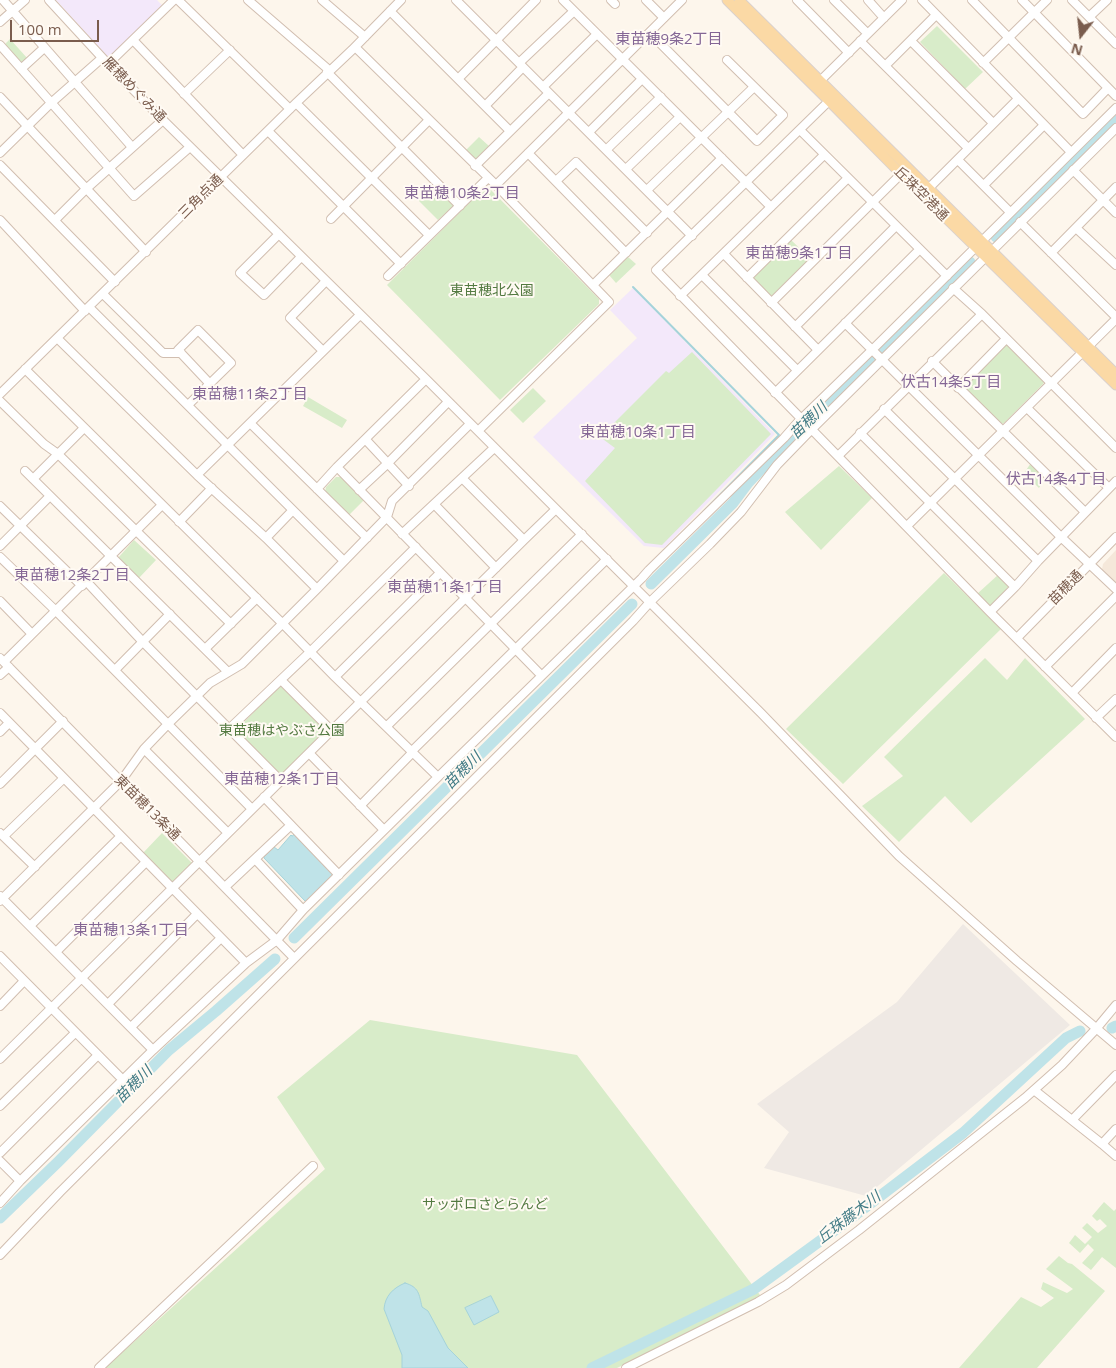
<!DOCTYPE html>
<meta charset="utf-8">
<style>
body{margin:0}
#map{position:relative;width:1116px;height:1368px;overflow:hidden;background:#fdf6ec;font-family:"Open Sans",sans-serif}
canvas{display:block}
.north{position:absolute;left:1056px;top:10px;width:50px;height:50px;-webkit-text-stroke:4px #fffaf3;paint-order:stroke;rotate:196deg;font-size:14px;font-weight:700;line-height:20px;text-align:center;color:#7a5c4d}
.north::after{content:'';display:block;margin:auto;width:18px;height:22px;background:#7a5c4d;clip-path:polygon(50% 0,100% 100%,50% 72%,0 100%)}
.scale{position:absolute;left:10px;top:20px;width:89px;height:22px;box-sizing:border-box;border:2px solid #7a5c4d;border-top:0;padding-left:6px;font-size:15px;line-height:18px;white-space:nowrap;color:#7a5c4d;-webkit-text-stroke:4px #fffaf3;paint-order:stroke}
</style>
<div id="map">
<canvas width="1116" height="1368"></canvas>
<div class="north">N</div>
<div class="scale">100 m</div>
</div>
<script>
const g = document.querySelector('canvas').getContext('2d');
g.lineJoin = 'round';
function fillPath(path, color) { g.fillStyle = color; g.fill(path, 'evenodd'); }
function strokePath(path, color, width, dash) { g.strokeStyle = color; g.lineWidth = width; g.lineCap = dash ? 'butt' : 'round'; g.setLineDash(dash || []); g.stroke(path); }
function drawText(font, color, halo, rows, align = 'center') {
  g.font = font + ' "Open Sans","Noto Sans JP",sans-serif'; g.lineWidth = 4; g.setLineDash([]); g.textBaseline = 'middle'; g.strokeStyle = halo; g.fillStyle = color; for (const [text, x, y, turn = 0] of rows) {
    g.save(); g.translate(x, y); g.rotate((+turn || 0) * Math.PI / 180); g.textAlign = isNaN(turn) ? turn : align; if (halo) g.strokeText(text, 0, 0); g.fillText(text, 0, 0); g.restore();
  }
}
const residential = new Path2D(`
 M1116,550V583L1102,569L1103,564Z`);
const industrial = new Path2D(`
 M963,924L1070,1025L866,1196L764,1168L789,1132L757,1104L897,1002Z`);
const education = new Path2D(`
 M56,0H157L162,5L109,58Z
 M633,288L775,434L664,548L644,546L533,437L637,338L610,310Z`);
const green = new Path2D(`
 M937,26L983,72L965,89L920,42Z
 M10,39L28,59L20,65L3,46Z
 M479,137L489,146L476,160L466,150Z
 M435,185L454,205L438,220L419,201Z
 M485,187L489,188L599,299V304L500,400L387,285Z
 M791,240L811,259L771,299L751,280Z
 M627,256L636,264L616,283L609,275Z
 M1007,345L1044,382L1043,384L1004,423L1001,424L964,387L965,385L1004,346Z
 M692,352L771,434L662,545L645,543L585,481L615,448L600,437L666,371L669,373Z
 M533,388L546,401L523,423L510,410Z
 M308,397L347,420L342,428L303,406Z
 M1031,463L1044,479L1039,488L1024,473Z
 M839,466L872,498L821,550L785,512Z
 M336,477H342L364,500L349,515L325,492L326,487Z
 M134,540L156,560L139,578L118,558Z
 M944,573L1001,629L843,784L786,729Z
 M999,574L1009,586L991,608L977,594Z
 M985,658L1007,680L1025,658L1085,719L971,823L945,796L899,842L862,806L903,776L884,757Z
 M282,684L329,731L283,777L236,730Z
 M162,833L192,863L172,883L143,853Z
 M370,1020L577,1055L760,1295L759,1298L733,1312L617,1368H105L325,1169L277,1097Z
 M1104,1202L1114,1211L1116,1209V1268L1102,1257L1091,1270L1082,1263L1094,1250L1088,1244L1080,1253L1069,1243L1075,1235L1085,1244L1092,1237L1082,1228L1087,1223L1098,1233L1107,1226L1100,1219L1097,1221L1092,1216Z
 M1059,1256L1068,1263L1072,1264L1105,1291L1037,1368H959L1021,1297L1041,1307L1054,1298L1041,1289L1043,1282L1067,1293L1073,1289L1046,1269Z`);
const water = new Path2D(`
 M295,833L333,872V875L306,901H305L264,858V857L274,847L278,850L291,835L292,836Z
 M405,1283C419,1287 419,1294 422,1307L428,1311L448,1348L468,1368H402V1355L384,1309C385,1296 393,1288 405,1283Z
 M491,1296L499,1312L474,1325L465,1308Z`);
const stream = new Path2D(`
 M633,287L779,435L703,512`);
const river = new Path2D(`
 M996,237L1116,118
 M651,584L733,503L748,483L784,445L970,262
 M294,938L632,604
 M1112,1028L1116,1026
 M0,1218L58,1162L169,1050L216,1011L275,959
 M592,1368L754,1289L846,1222L963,1133L1066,1038L1080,1031`);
const minor = new Path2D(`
 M3,0L132,147
 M49,0L108,64L163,120L426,379L556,509L761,713L899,856L1017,961L1116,1045
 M178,0L290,109
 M248,0L329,70
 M322,0L365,37
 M456,0L692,236
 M563,0L771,207
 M611,0L615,4
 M646,0L664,18
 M797,0L849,53
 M834,0L867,33
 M868,0L884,18
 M922,0L1071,152
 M972,0L1083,114L1108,88
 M1022,0L1116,96
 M1072,0L1116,44
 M390,11L510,131
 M1089,17L1107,0
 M0,22L25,0
 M650,33L757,141L783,115L727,60
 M133,40L243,155
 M860,41L968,148
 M911,41L993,123
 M0,45L134,196L190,147
 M355,47L496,185L609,302L478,431
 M519,63L574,11
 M983,63L1047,0
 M108,64L174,0
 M886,65L936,15
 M21,69L44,48
 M327,72L460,206
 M458,79L536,0
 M820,81L902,0
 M543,87L597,34
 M184,94L230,50
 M0,97L146,252
 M832,98L656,270L990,612L1116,737
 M296,103L429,235
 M485,106L523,67
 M800,130L947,276
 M268,131L401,264
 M589,132L642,79
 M606,150L661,97
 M0,153L51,103L102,58
 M528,153L626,253
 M958,160L1010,212
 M0,165L115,282
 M475,166L549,93
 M626,169L680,117
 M1073,170L1116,213
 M556,181L576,162L647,233
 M496,185L682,0
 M984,185L1044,125
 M928,189L1018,99
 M647,190L754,87
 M331,219L429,120
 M0,220L85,311
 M55,220L86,189L163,120
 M1020,222L1116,317
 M1076,228L1116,265
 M279,234L240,273L264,295L301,257
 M1051,253L1116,187
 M724,254L818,350
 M702,275L797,370
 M388,276L488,178
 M747,278L848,178
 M593,285L722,158
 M953,288L982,314L1116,448
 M103,294L163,353H181
 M680,296L824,155
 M771,303L901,174
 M89,307L344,561
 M845,323L1061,537L1116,589
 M795,327L896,226
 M57,338L197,475L266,538L317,589
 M323,351L290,318L326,281
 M932,361L1085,512
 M25,369L282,623L335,677L438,777
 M958,388L1006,339
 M775,393L919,250
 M0,394L296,103L352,50L401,0
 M0,401L44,444L58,454L231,624
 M188,405L231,363L198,330L178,350L210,384
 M1027,408L1109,488
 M884,409L1038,561
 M250,423L367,538
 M860,433L1015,587
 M366,440L409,486
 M838,456L982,314
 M337,467L541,675
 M25,471L228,672
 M197,475L360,315
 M462,478L524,540
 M33,479L84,428
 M317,489L337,467L426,379
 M359,490L387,464L448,402
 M434,504L496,568
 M0,506L82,586
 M179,522L212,488
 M907,526L1116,319
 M402,534L494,448
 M266,538L292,511
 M0,546L50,496
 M0,557L56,611L252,809
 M86,581L143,642L281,781
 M0,601L32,634
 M990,612L1015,587L1038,561L1116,481
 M1017,638L1116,537
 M205,649L257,598
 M0,658L294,958
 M4,662L162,505
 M1045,667L1116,596
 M115,670L170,614
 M0,675L9,667
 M335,677L440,573
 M281,680L331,730
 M1072,693L1116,648
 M0,713L246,963
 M1096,718L1116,699
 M387,726L582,534
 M230,728L310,652L416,547
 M0,732L9,723
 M144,749L228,833
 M412,751L607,559
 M309,753L384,830
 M0,784L63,721
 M264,797L339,875
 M360,806L413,752
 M0,833L35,867
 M4,836L63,779
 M255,859L303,910
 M225,887L291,825
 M0,896L153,1050
 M0,901L121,781L144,749L168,724L210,683L242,664L317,589L387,517L392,501L470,424
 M30,926L121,836
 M56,952L146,862
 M0,956L123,1080
 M108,1004L197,914
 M0,1006L24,981
 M131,1027L221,938
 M0,1059L524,540L556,509
 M1034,1090L1102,1144L1116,1129
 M0,1106L75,1033
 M1072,1120L1116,1075
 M1102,1144L1116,1156
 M0,1153L98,1055
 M0,1161L20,1181
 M0,1203L20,1181L153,1050L246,963L277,940L303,910L438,777L642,578L649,570L784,438L799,421L872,350L1116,108
 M0,1255L60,1192L633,621L650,602L710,544L741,512L777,465L809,432L1116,128
 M99,1368L313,1166
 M626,1368L758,1302L786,1285L859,1230L1025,1098L1062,1065L1096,1029L1116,1005`);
const major = new Path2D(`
 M727,0L829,101L901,174L1116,385
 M739,0L1116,374`);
const streetNames = [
 ["雁穂めぐみ通",134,90,46],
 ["丘珠空港通",921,194,45],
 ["三角点通",201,197,-45],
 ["苗穂通",1066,588,-45],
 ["東苗穂13条通",147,808,45]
];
const parkNames = [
 ["東苗穂北公園",492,291],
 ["東苗穂はやぶさ公園",282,731],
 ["サッポロさとらんど",485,1205]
];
const neighbourhoodNames = [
 ["東苗穂9条2丁目",669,40],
 ["東苗穂10条2丁目",462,194],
 ["東苗穂9条1丁目",799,254],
 ["伏古14条5丁目",951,383],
 ["東苗穂11条2丁目",250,395],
 ["東苗穂10条1丁目",638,433],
 ["伏古14条4丁目",1056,480],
 ["東苗穂12条2丁目",72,576],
 ["東苗穂11条1丁目",445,588],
 ["東苗穂12条1丁目",282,780],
 ["東苗穂13条1丁目",131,931]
];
const waterNames = [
 ["苗穂川",809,421,-44],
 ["苗穂川",463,771,-45],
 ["苗穂川",134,1085,-45],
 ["丘珠藤木川",849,1218,-37]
];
fillPath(residential, '#f5e8da');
fillPath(industrial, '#efe9e4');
fillPath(education, '#f3e8fa');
fillPath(green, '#d8ecc9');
fillPath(water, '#bfe3e8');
strokePath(water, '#a5d3da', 1);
strokePath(stream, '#a5d3da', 2);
strokePath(river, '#bfe3e8', 11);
strokePath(minor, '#d1beb0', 10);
strokePath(major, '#dad1cd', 11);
strokePath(minor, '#fff', 8);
strokePath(major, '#fbd9a5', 9);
drawText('14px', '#7a5c4d', '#fffaf3', streetNames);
drawText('14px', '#537a41', '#fffaf3', parkNames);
drawText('15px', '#846695', '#fffaf3', neighbourhoodNames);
drawText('italic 15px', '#437c86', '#fffaf3', waterNames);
</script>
